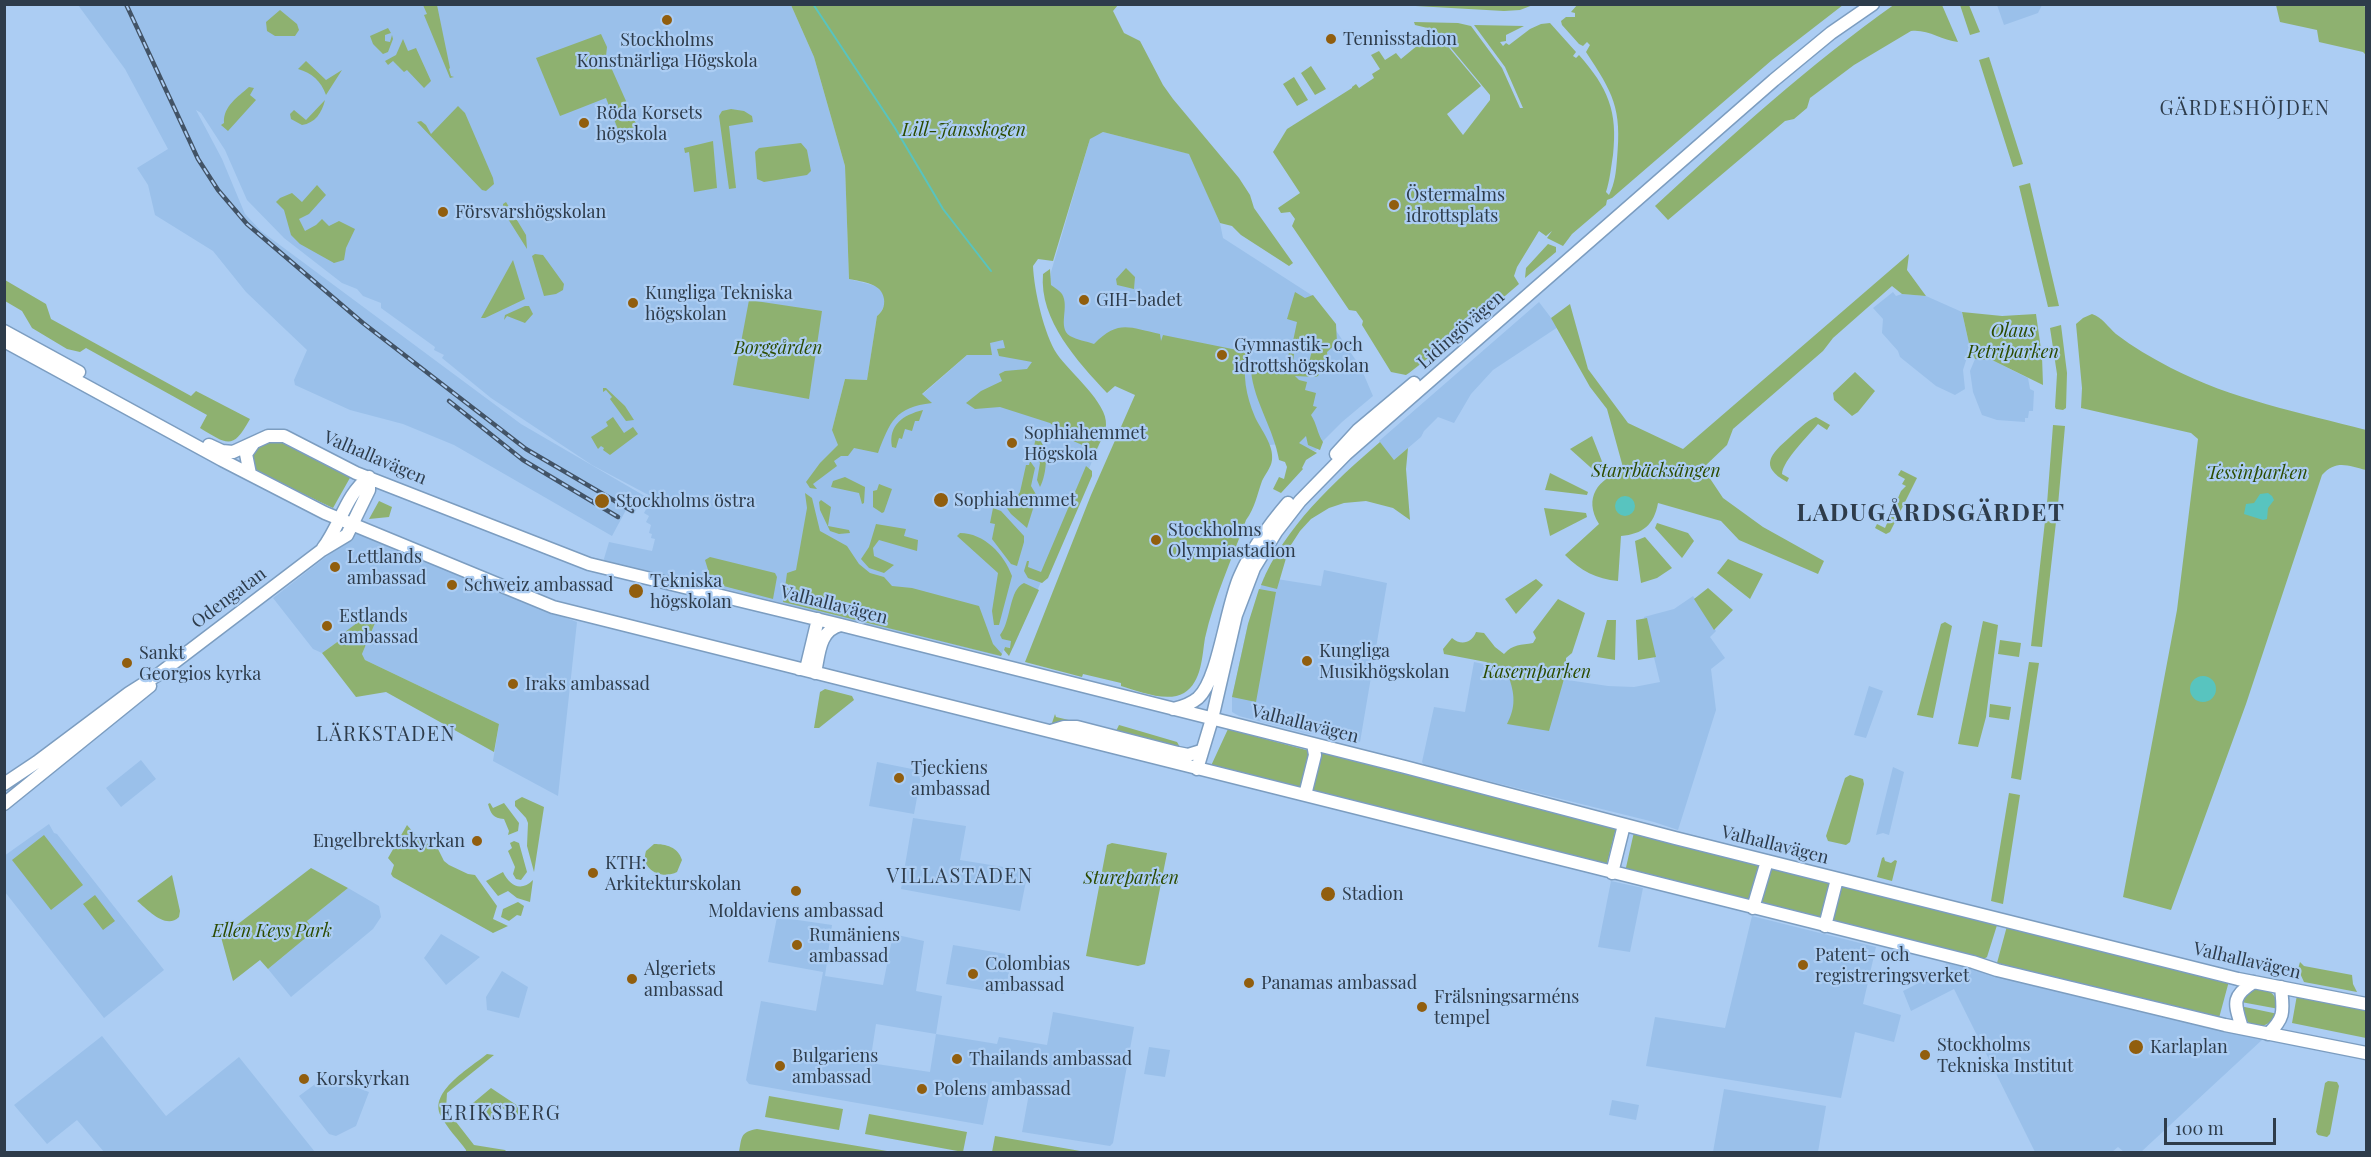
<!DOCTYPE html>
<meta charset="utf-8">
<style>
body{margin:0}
#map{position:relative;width:2371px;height:1157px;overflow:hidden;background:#accdf3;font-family:"Playfair Display",serif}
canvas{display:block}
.frame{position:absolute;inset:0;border:6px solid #2e3c4b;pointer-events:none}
.scale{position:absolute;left:2164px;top:1118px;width:112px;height:27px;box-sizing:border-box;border:3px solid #2e3c4b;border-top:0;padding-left:8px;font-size:18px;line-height:21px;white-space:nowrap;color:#2e3c4b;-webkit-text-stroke:4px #accdf3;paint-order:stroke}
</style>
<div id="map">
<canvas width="2371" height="1157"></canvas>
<div class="frame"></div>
<div class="scale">100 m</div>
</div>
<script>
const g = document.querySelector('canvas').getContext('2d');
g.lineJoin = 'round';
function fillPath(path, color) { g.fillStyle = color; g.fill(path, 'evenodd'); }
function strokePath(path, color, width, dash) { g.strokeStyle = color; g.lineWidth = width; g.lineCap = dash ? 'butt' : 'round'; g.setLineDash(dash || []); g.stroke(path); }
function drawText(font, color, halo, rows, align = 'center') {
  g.font = font + ' "Playfair Display",serif'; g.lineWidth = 4.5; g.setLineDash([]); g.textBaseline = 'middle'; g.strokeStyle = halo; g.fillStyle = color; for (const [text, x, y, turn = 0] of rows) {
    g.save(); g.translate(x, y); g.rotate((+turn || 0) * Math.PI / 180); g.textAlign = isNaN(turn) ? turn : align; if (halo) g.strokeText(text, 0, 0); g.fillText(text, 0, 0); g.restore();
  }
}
const built = new Path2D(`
 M78,5H791L814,57L845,166L849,279L876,286L884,294L885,304L881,312L877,316L867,380L845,379L832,430L877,423L924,393L990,335L1007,330L1099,445L1013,648L1005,647L1001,656L994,655L685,579L680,580L603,562L609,542L652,551L655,539L651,538L652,534L649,533L651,525L646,522L649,516L644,513L649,504L641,500L634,514L626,510L612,536L454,445L403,424L350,410L295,385L294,380L307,350L246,292L213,251L155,215L148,185L137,168L168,149L125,69ZM196,110L201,113L225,150L247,200L284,238L342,283L357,289L363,296L381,303V308L435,347L434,350L444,355L442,358L491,398L592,465L656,499L655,502L521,424L261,231L245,214L222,159Z
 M1997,5V4L2042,5L2038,13L2004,25Z
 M1092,132L1099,134L1103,132L1190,154L1220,223L1223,238L1313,296L1361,368L1373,396L1342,422L1318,446L1316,451L1280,444L1270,445L1248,437L1065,334L1049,285L1051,272Z
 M1893,292L1896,296L1902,294L1926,296L1962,312L1970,348L1963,370L1965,389L1955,395L1936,386L1900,357L1898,351L1882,333L1883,319L1873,308Z
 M1539,302L1558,327L1493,370L1471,394L1454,423L1438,417L1424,431L1421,437L1394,460L1379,441Z
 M1975,359L1992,360L2028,378L2030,389L2034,391L2033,411H2029L2028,418H2025V422L1997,420L1982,415L1973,392L1970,371Z
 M358,532L529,604L577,622L558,796L493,761L499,724L365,660L362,654L378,616L345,632L340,640L322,653L313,649L273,598Z
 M1324,570L1387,583L1360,742L1318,732L1309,734L1239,716L1232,712V697L1248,624L1264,577L1321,586Z
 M1693,596L1716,631L1710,637L1725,658L1711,669L1716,710L1678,830L1654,822L1424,765L1422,762L1434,707L1465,712L1474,662L1547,677L1608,686L1634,687L1660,682L1644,617L1674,609Z
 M1869,686L1883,691L1866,738L1854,735Z
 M141,760L156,779L121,807L106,788Z
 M877,762L922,771L914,814L869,806Z
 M1893,767L1904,772L1889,835L1883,833L1876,835Z
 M913,818L966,826L960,860L1028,871L1020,911L901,889Z
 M49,824L54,833L57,834L164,970L104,1018L5,892L4,856Z
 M1611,881L1643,888L1630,952L1598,947Z
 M348,888L379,906L381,917L373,929L291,997L268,969L314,931L307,921Z
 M1752,916L1876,947L1863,1004L1901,1015L1894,1042L1855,1032L1841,1098L1646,1066L1655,1017L1725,1028Z
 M777,917L832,925L825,976L883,985L893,934L924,941L916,991L942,996L936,1034L997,1044L999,1037L1047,1045L1053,1012L1134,1027L1113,1143L1110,1146L1022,1132L1030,1088L992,1081L983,1125L749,1084L746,1080L761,1001L816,1011L823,972L768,962ZM876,1024L936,1034L930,1072L870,1063Z
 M441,934L480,957L446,985L424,958Z
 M953,945L1012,955L1005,994L946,984Z
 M1946,963L2263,1039L2141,1152H2124L2118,1147L2112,1152H2035L1954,989L1911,1011L1903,991L1944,970Z
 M502,971L528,987L519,1018L487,1010L486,997Z
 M102,1036L166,1116L239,1057L315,1152H104L77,1120L47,1144L14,1105Z
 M1149,1047L1170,1050L1165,1077L1144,1074Z
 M322,1079H333L369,1092L356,1126L336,1136L329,1134L299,1096Z
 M1724,1089L1826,1106L1818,1152H1713Z
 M1612,1100L1639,1105L1636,1120L1609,1115Z`);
const green = new Path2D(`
 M1895,4L1942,5L1958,42C1941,40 1928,29 1911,31L1854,65L1810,98L1807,108L1794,119L1785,121L1668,220L1655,206C1732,135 1809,65 1895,4Z
 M2358,4L2366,7V55L2363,52L2319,42L2317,30L2280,22L2276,5Z
 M423,5H437L450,68L449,69L451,76L454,77L450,78L424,15L427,14Z
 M791,5H1118L1113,11L1124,33L1140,41L1163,85L1173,99L1239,178L1250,195L1254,208L1293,263L1289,266L1241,235L1232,226L1220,223L1189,154L1103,132L1090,139L1053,261L1038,259L1033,266C1034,290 1044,334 1057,354C1069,372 1108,403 1106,425C1106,433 1099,444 1096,451L1071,440L1050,423L1000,407L975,409L966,403L981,391L1002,381L999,374L1005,371L1027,369L1032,362L999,356L997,349L1005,348L1003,340L990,343L992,355H967L922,394L932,403C895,407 890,422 878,453L854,448L848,456H841L834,461L837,466L813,484L817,489L810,488L806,482L820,463L838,445L832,430L845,379L867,380L877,316C882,312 885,307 884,299C882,283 863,282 849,279L845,166L814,57Z
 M1398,5L1533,4V5L1520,10L1504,11Z
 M1577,5H1843L1772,60L1612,198L1607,200L1606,205L1572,234L1563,246L1547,238L1552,231L1546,236L1539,231L1517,267L1514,276L1519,284L1477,320L1409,373L1406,375L1391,372L1362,325L1363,321L1356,311L1349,310L1292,226L1295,219L1290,212L1281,213L1278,208L1300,193L1273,152L1287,129L1352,88V87L1356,84L1359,88L1374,78L1372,74L1380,69L1371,55L1379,51L1385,60L1396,53L1401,59L1435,31L1481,86L1447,114L1463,135L1490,100V95L1436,30L1415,25L1414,22L1458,23L1471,26L1502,68L1520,108H1523L1505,67L1474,25L1524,26L1506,35V41L1500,42L1503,46L1506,43L1509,45L1530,29L1541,24L1550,23L1576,52L1573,56L1576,58L1579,55C1608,88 1618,111 1613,155C1611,167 1610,180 1606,192L1609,195C1615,183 1616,172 1617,159C1622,108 1613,93 1586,52L1590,45L1587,42L1583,46L1579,44L1562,25L1561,21L1566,17H1575V13L1571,12Z
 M1960,5H1969L1980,32L1970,35Z
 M280,10L297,24L299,30L295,36H275L267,31L266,22Z
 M388,28L391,33L385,35V41L390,42L392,35L393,39L388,52L383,54L373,44L370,36Z
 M601,34L607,47L606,56L638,128L620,135L606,98L560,116L536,58Z
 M403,39L408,51L416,48L431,81L424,88L407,70L404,72L393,61L388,65L385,61L396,55Z
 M1989,57L2023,164L2013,167L1979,60Z
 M306,61L326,80L342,70L326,95C321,81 312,73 298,69Z
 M1311,66L1326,89L1315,95L1301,73Z
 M1294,77L1308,100L1297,106L1283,84Z
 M249,87L254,88L250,95L256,100L228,131L221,125L224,123C223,106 238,97 249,87Z
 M325,100C322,113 315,123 302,125L291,119L290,114L294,110L306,120Z
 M458,106L465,113L493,178L494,184L486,191L482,190L417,122L421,121L426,125L431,134Z
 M731,109L744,111L752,116L753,122L729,126L736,188L729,189L719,116L722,111Z
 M713,141L717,188L694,192L689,152L685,153L684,148Z
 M801,143L807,150L811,171L807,175L764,182L757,179L755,152L759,148Z
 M2030,183L2059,306L2048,307L2019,186Z
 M317,185L326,195L309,214L299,219L305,231L316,225L322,219L329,226L339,221L355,229L346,248L344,260L334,263L300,244L291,235L284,210L276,202L280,198L292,193L302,202Z
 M506,202L526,235L527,249L503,211V204Z
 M1548,244L1556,247V252L1525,278L1526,268Z
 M535,254L543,255L564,284L563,290L556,294L544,296L532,256Z
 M1909,254L1907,270L1926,296L1902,294L1892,286L1833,338L1823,351L1733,429L1727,445L1703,468L1723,498L1763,527L1824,561L1818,574L1739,540L1721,521L1658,503C1654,525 1643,534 1621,536L1618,581C1596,579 1581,571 1565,555L1599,524C1583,498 1598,478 1624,471L1607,409L1590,387L1551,318L1570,304L1588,369L1628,423L1683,449Z
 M513,260L525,299L485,318H481Z
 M1126,268L1135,277L1134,289L1117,285L1116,279Z
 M1050,269L1051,285C1055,288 1060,291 1062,294C1070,307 1057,327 1070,336C1077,340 1086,341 1094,344C1119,319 1129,328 1160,334L1161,341L1163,335L1247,352C1242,374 1246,396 1255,417C1261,430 1274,445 1272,460C1271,468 1265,474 1262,481C1257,495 1255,508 1246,520C1232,559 1214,598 1205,638C1202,656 1202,682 1184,693C1167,703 1138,691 1121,686V683L1083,674L1082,677L1025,662L1091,495L1135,395L1115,386L1107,393C1078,362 1039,320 1043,274Z
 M5,280L46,304L51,319L191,396L196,391L250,419C233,450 228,445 200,428L207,415L86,348L80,352L67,349L32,328L22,311L5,301Z
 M1295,292L1305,298L1313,295L1336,324L1337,343L1327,352L1329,371L1321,370L1318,376L1315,377L1295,376L1299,380L1307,382L1305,390L1316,393L1313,406L1317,407L1311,415C1317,424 1317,433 1323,442L1320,450L1308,445L1306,436L1299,443L1317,453L1306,460L1302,468L1303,469L1281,493L1273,489L1279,477L1284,479L1287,467L1285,462L1279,460C1274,429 1254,402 1251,371L1264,363L1285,366L1289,353L1294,354L1292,368L1307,371L1312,350L1294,348L1303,338L1292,346L1297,322L1287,319Z
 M749,300L822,311L809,399L733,385Z
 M525,306H529L533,314L525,323L507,316L504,320L505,315Z
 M1962,312L2002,316L2036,314L2042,356L2043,385L1992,360L1975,359L1970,348Z
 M2092,314C2102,317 2108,327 2116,334C2133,347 2152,358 2171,368C2231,399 2301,413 2366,430V470C2349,466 2336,459 2322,475L2246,704L2171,910L2123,897L2177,610L2198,439L2191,433L2081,408L2082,388L2076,324L2083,318Z
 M2061,325L2067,373L2066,408L2063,410L2056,409L2055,407L2057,374L2050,328Z
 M1855,372L1875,391L1858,412L1852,416L1834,400L1833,393Z
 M603,388H606L625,406L634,420L626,421L610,399L612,397L606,390L603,392Z
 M923,410L919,421H915L912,431L905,429L902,439L899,438L896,448L892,447C888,425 903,415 923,410Z
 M613,417L624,433L633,427L638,434L610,455L603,450L604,448L601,446L598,449L591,437L608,426L606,422Z
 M1816,417L1830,425L1827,430L1818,424C1809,435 1783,460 1782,474L1789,478L1787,482C1758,466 1771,454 1790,437C1798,430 1806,421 1816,417Z
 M2053,425L2065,426L2058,505L2047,504Z
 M1592,436L1605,469L1599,475L1570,449Z
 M1036,437C1050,445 1047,474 1040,487L1037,480L1040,463L1037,458L1032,456Z
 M281,441L351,476L333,508L251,469L252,451L266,443Z
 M1380,442L1394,460L1408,448L1406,469L1410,520L1393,508L1366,501L1344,503L1329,508L1311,519L1300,531L1289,548L1277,589L1261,585C1285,526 1333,483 1380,442Z
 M1030,461L1035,468L1031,486L1037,496L1027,528L1011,514L1001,500L1014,501L1020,492L1026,465H1029Z
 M1086,466L1092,471V476L1048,578L1042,583L1028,578L1024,571L1027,561H1029L1028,567L1041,572Z
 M1901,470L1917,478L1890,532L1886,534L1875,528L1877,524L1885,528L1901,491L1906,486L1902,484L1905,479L1898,475Z
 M1550,473L1588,492L1587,495L1545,490Z
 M845,477L865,487L864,503L862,504L859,493L831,487L833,481Z
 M879,484L892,489L884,512L882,513L873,507V491L877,490Z
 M805,493L812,498L820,531L847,546L859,564L870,573L884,577L892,586L912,588L979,606L993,644L1002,654L1001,656L783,602L787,573L796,570L807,508Z
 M821,500L831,507L828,526L849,530L850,533L839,534L830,531L820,510L819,502Z
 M379,501L392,507L389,517L369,519Z
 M993,508L1001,511L1024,536V542L1017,566L1011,564L992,539L995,524L990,523Z
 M1544,508L1586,513L1587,517L1550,536Z
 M2045,521L2056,522L2042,647L2031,646Z
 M1657,523L1688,533L1694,541L1682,558L1655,528Z
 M876,524L906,529L904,536L918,540L917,551L879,540L873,548L874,556L894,565L884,573L869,568L861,559L869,547Z
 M960,533C984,533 1004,554 1012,576L999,625H994L992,611L998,573L957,536Z
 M1645,537L1672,568L1657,578L1641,583L1635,541Z
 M710,557L775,573L777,577L773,599L712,583L705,560Z
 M1728,559L1763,574L1750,599L1717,573Z
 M1536,579L1543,585L1516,614L1505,599Z
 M1024,583L1039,590L1009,656L1004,650L1005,647L1010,648L1011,641L1002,639L1000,635C1011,622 1009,589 1024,583Z
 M1708,588L1733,610L1714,630L1694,599Z
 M1259,589L1276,592L1256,702L1232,697L1248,624Z
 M1558,599L1585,613L1572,653L1566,658V672L1549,731L1507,724C1516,707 1515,694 1508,675L1486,662L1444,654L1443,649L1452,638C1461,646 1472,643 1476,632L1484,633L1495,647L1504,654C1513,644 1521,645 1533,643L1536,638L1533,632Z
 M374,610L378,616L362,654L365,660L499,724L494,752L386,692L356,697L322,653L340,640L345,632Z
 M1647,618L1656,657L1638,660L1636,620Z
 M1607,620H1616L1615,660L1597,657Z
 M1983,621L1998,625L1986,717L1978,747L1958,744Z
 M1945,622L1952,626L1933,718L1917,715L1941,624Z
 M2000,640L2021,643L2019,657L1998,654Z
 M2029,662L2039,663L2021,780L2011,778Z
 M825,689L852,696L854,700L819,728H814L820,692Z
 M1990,704L2011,707L2009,720L1989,717Z
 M1055,714L1056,717L1116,731L1119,725L1126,727L1177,742L1181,749L1051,726Z
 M1228,729L1310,751L1301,788L1210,768Z
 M1318,752L1616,828L1606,867L1309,793Z
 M1850,775L1863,779L1864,784L1850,842L1846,845L1828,841L1826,836L1845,778Z
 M2009,793L2020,795L2003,904L1991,901Z
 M522,797L544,807L534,872L527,846L528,823L526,818L515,806V801Z
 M490,803L493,808L504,803L519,823L518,831L508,835L509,831L504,819C493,818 491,814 488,804Z
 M407,825L419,839L438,849L444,861L449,865L468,874L475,875L497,906L493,919L508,926L493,933L393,877L391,874L394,865L388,858Z
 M1634,832L1998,922L1987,957L1982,960L1625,872Z
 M44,835L83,885L51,910L12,860Z
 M514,841L519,843L527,872L521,880L516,879L513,874L515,867L508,851L512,848L510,843Z
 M1112,843L1167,853L1145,964L1138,966L1086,956L1107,845Z
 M654,844C666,844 678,847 682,860L677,872C662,880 640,870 646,851Z
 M1884,857L1885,861L1891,863L1895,860L1897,861L1892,881L1877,877L1882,858Z
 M311,868L348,888L307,921L314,931L268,969L260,960L233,981L221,937Z
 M503,872C510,886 521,892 533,880L530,902L517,898L508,891L498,896L486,881Z
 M172,875L180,911L179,917C166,930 148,910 137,901Z
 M95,895L115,921L103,930L83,904Z
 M518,902L524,906L521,916L517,915L509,921L501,917L503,909Z
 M2007,926L2229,981L2219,1018L1997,963Z
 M2300,962L2304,966L2352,975L2353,984L2357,992L2304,982L2298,969Z
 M2254,988C2270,988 2276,994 2279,1009L2241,1002L2242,998Z
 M2297,995L2366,1008V1038L2292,1023Z
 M2240,1006L2278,1014C2261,1034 2247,1030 2240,1006Z
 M487,1054L494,1055L447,1093L446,1109L474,1145L505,1150L507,1152H466V1150C458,1139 447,1128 441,1116C428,1092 470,1068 487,1054Z
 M2328,1081L2337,1082L2339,1086L2330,1134L2327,1137L2318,1135L2316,1132L2325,1083Z
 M491,1088L518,1106L521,1112L512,1119L503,1108L498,1109L496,1115L489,1122L473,1103Z
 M769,1096L843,1109L839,1130L765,1117Z
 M869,1114L967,1132L963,1152L865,1134Z
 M757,1129L893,1152H739C742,1137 740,1132 757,1129Z
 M995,1136L1086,1152H992Z`);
const water = new Path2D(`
 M2268,493L2272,496L2274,500L2268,508L2267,519L2263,520L2244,514L2246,504L2254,503L2260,494Z
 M1615 506a10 10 0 1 1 20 0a10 10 0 1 1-20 0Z
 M2190 689a13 13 0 1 1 26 0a13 13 0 1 1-26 0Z`);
const stream = new Path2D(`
 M813,4L895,128L943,209L991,271`);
const secondary = new Path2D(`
 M4,331L79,372
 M4,341L222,460L325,513L553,607L1973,962L1997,970L2225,1025L2366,1053
 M209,445L222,451L233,452L268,436H284L356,473L589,564L841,625L1405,767L1675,838L2238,979L2366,1004
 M1336,454L1358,430L1414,383
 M250,474L246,454L253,444
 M323,548C340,526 346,494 369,477
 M799,669H804L807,665L818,619
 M815,673C819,654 819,630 841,625
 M1173,709C1182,707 1191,704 1198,698C1219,679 1226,606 1240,576C1252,549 1269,525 1288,503
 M1051,731L1064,727H1077L1178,753L1188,755L1201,751
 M1197,769L1212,719L1236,615L1254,568L1276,532L1300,501L1346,454L1774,80L1831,33L1873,4
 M4,784L37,762L129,693L159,674L322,550L347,535L369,490V477
 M1305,795L1315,755L1313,744
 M4,804L150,686
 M1612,873L1624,825
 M1753,908L1767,861
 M1825,926L1837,879
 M2242,1028C2235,1004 2230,997 2254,982
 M2268,1034C2286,1017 2283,1010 2281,987`);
const rail = new Path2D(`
 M126,4L198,159L218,190L247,224L363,323L526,449L632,511
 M449,401L523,460L618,517`);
const markers = [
 [667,20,6,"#915e0e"],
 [1331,39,6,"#915e0e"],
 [584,123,6,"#915e0e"],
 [1394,205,6,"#915e0e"],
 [443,212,6,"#915e0e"],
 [1084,300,6,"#915e0e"],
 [633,303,6,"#915e0e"],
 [1222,355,6,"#915e0e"],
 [1012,443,6,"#915e0e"],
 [941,500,8,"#915e0e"],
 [602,501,8,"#915e0e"],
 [1156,540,6,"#915e0e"],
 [335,567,6,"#915e0e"],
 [452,585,6,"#915e0e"],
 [636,591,8,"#915e0e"],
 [327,626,6,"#915e0e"],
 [1307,661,6,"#915e0e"],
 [127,663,6,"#915e0e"],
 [513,684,6,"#915e0e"],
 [899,778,6,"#915e0e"],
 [477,841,6,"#915e0e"],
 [593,873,6,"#915e0e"],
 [796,891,6,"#915e0e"],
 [1328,894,8,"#915e0e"],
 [797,945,6,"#915e0e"],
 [1803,965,6,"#915e0e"],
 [973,974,6,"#915e0e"],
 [632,979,6,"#915e0e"],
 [1249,983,6,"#915e0e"],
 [1422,1007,6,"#915e0e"],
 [2136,1047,8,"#915e0e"],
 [1925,1055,6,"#915e0e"],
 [957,1059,6,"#915e0e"],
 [780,1066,6,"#915e0e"],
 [304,1079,6,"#915e0e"],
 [922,1089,6,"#915e0e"]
];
const poiNames = [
 ["Tennisstadion",1343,39],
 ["Stockholms",667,40,"center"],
 ["Konstnärliga Högskola",667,61,"center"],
 ["Röda Korsets",596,113],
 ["högskola",596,134],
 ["Östermalms",1406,195],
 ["idrottsplats",1406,216],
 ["Försvarshögskolan",455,212],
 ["Kungliga Tekniska",645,293],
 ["högskolan",645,314],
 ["GIH-badet",1096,300],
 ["Gymnastik- och",1234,345],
 ["idrottshögskolan",1234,366],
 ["Sophiahemmet",1024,433],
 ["Högskola",1024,454],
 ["Sophiahemmet",954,500],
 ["Stockholms östra",616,501],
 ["Stockholms",1168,530],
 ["Olympiastadion",1168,551],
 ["Lettlands",347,557],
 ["ambassad",347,578],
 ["Tekniska",650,581],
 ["högskolan",650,602],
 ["Schweiz ambassad",464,585],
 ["Estlands",339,616],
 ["ambassad",339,637],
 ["Kungliga",1319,651],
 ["Musikhögskolan",1319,672],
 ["Sankt",139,653],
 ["Georgios kyrka",139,674],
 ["Iraks ambassad",525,684],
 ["Tjeckiens",911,768],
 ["ambassad",911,789],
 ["Engelbrektskyrkan",465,841,"right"],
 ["KTH:",605,863],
 ["Arkitekturskolan",605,884],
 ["Stadion",1342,894],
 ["Moldaviens ambassad",796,911,"center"],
 ["Rumäniens",809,935],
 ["ambassad",809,956],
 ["Patent- och",1815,955],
 ["registreringsverket",1815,976],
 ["Colombias",985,964],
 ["ambassad",985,985],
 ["Algeriets",644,969],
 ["ambassad",644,990],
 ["Panamas ambassad",1261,983],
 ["Frälsningsarméns",1434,997],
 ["tempel",1434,1018],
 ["Stockholms",1937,1045],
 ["Tekniska Institut",1937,1066],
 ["Karlaplan",2150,1047],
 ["Bulgariens",792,1056],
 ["ambassad",792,1077],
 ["Thailands ambassad",969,1059],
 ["Korskyrkan",316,1079],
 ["Polens ambassad",934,1089]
];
const parkNames = [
 ["Lill-Jansskogen",964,130],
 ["Olaus",2013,331],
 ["Petriparken",2013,352],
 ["Borggården",778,348],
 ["Starrbäcksängen",1656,471],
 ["Tessinparken",2257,473],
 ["Kasernparken",1537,672],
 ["Stureparken",1131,878],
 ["Ellen Keys Park",272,931]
];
const streetNames = [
 ["Lidingövägen",1461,330,-41],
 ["Valhallavägen",375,458,23],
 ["Odengatan",229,598,-37],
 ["Valhallavägen",834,605,14],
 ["Valhallavägen",1305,724,14],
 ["Valhallavägen",1775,845,14],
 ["Valhallavägen",2247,961,13]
];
const neighbourhoodNames = [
 ["GÄRDESHÖJDEN",2245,109],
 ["LÄRKSTADEN",386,735],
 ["VILLASTADEN",960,877],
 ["ERIKSBERG",501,1114]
];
const districtNames = [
 ["LADUGÅRDSGÄRDET",1931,514]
];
fillPath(built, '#9ac0ea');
fillPath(green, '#8eb170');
fillPath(water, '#58c4bf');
strokePath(stream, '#58c4bf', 2);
strokePath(secondary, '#7c9dc0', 15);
strokePath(secondary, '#fff', 12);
strokePath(rail, '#425366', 4.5);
strokePath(rail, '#accdf3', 2, [7]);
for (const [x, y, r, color] of markers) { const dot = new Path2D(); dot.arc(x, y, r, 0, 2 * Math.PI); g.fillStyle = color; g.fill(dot); strokePath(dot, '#accdf3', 2); }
drawText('18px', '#2e3c4b', '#accdf3', poiNames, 'left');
drawText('italic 18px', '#2c4b00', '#accdf3', parkNames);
drawText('18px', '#2e3c4b', '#accdf3', streetNames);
g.letterSpacing = '1.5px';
drawText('20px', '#2e3c4b', '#accdf3', neighbourhoodNames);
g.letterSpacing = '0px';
g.letterSpacing = '1.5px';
drawText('bold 24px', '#2e3c4b', '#accdf3', districtNames);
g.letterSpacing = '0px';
</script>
